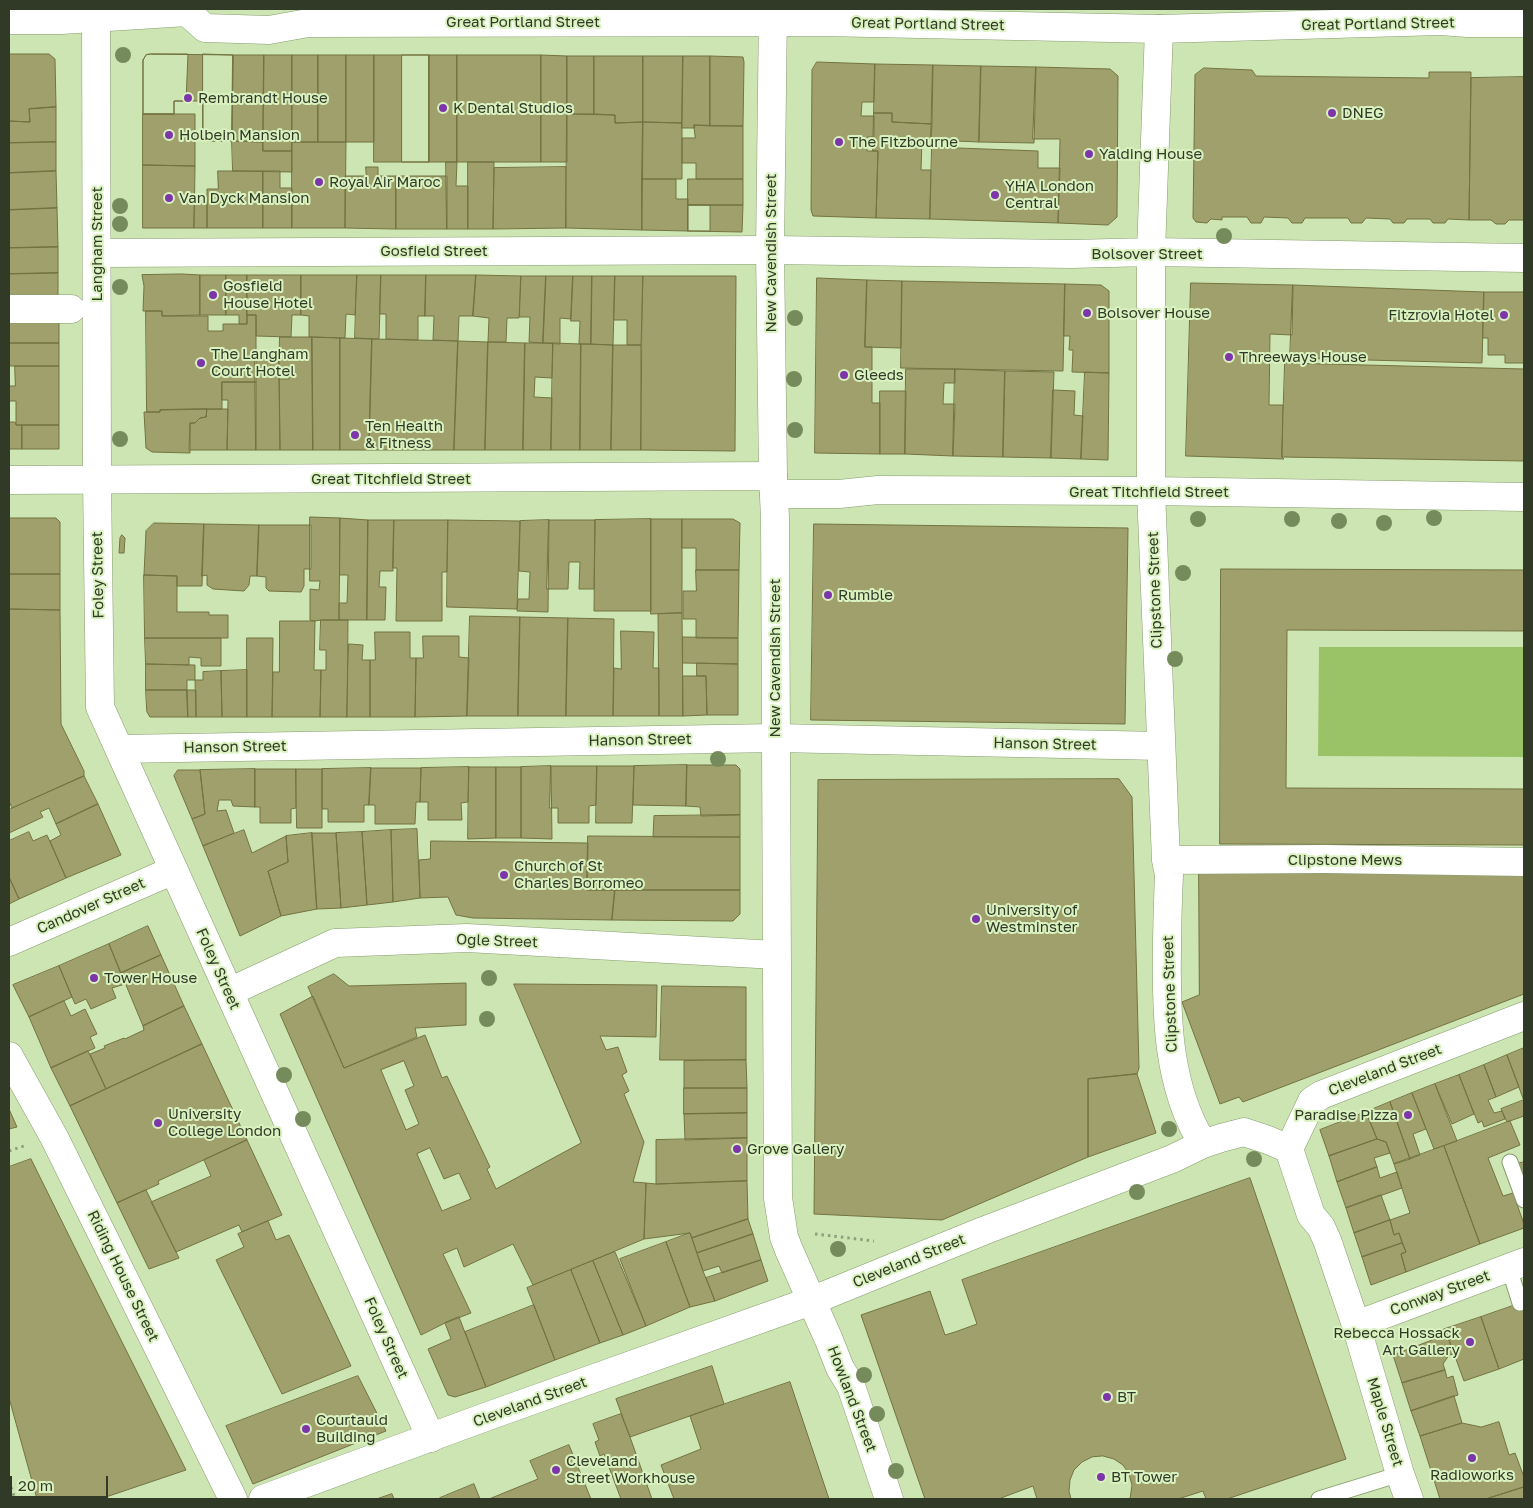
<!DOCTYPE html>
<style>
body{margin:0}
#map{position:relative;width:1533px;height:1508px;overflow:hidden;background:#cde5b3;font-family:"Golos Text",sans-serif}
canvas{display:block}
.frame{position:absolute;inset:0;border:10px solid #313a27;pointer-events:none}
.scale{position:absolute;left:10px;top:1476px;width:98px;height:22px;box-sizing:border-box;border:2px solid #313a27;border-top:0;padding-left:6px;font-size:15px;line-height:18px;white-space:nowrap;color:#313a27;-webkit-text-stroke:4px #daf2c0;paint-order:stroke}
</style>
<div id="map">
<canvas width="1533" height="1508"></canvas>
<div class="frame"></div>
<div class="scale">20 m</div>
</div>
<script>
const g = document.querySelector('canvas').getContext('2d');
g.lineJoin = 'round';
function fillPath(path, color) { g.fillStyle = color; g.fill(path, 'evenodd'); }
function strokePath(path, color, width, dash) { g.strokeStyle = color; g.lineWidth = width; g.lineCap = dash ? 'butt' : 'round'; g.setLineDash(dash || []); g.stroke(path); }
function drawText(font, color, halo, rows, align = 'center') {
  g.font = font + ' "Golos Text",sans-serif'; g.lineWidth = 4; g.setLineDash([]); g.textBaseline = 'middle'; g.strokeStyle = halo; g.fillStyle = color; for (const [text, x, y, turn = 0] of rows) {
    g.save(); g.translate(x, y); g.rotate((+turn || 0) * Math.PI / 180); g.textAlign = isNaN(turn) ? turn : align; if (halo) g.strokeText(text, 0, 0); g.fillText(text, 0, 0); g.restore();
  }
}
const green = new Path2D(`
 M1319,647H1524V757L1318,756Z`);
const building = new Path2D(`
 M9,54H49L55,59L56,107L29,109L30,122L9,121Z
 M151,54L233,55L232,141H203V101H174V114H143V60L146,55Z
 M151,54H188L186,101H174V114H143V60L146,55Z
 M203,54L233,55L232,141H203Z
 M233,55H264L263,142L232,141Z
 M264,55H292V151H263Z
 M292,55H318V142H292Z
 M318,55H346V142H318Z
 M346,55H374V142H346Z
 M374,55H429V162H374Z
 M402,55H429V162H402Z
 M429,55H457V162H429Z
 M457,55H541V162H457Z
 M541,55L567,56V162H541Z
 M567,56H594V114H567Z
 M594,56H643V122L615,123V115L594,114Z
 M643,56H683L682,123L643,122Z
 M683,56H710V126L694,125L695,128H682Z
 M710,56L743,57L744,62L743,126H710Z
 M817,62L875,64L874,102H862L861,116H874V137H867V151H878L876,218L813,216L811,210L812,70Z
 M875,64L933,65L932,124L892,122V113H874Z
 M933,65L981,66L979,142L931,140Z
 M981,66L1036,67L1034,143L979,142Z
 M1036,67L1110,69L1118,76L1117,217L1108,225L1058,223L1060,139H1033Z
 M1204,68L1252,70L1256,76L1429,78V72H1471L1469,220L1448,219L1445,223H1433L1430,219H1407L1404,223H1393L1390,219L1366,218L1362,223H1351L1348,218H1305L1302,223H1292L1288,218L1264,217L1261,223H1251L1247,217H1222V220L1211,219L1207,223L1196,222L1193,218L1195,75Z
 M1524,77V220H1509L1505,224H1496L1491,220H1469L1471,78Z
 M56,107V142L9,143V121L30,122L29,109Z
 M874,113H892V122L932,124L931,140H922L921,170H931L930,219L876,218L878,151H873Z
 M143,114H195V166L143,165Z
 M567,114L615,115V123L643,122L642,230L566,228Z
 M643,122L682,123V179H642Z
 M694,125L743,126V179H696V163H682V138H695Z
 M232,141L263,142V151H292V172L233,171Z
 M56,142V171L9,173V143Z
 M292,142H346L345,228H292Z
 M932,147L1038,151V168H1060L1058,223L930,219Z
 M446,162H457L456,186H468V229H447Z
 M468,162H494L493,229H468Z
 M143,165L195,166L194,228H143Z
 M366,167H378V176H396V229L345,228V176H366Z
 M566,167V228L493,229L494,168Z
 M56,171L57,208L9,210V173Z
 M218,171H263V228H207V189H218Z
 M263,171H280V188H292V228H263Z
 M396,176H447V229H396Z
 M642,179H676V199H688V231L642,230Z
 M688,179H743V205H688Z
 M195,200L207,201V228H194Z
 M688,205H710V231H688Z
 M688,205H743L742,232L688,231Z
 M57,208L58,247L9,248V210Z
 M58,247V273L9,274V248Z
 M58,273V298L9,299V274Z
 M182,274L200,275V315L162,316V311H143L144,286L142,275Z
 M200,275H226V315H200Z
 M226,275H247V324H239V315H226Z
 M247,275H301V315H292L291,337L256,336V315H247Z
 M301,275H357L355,315L346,314L345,338L309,337V316L301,315Z
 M357,275H381L379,339L355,338Z
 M381,275H426L425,316H418V340L386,339V314H380Z
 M426,275H476L473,316H459L458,341L433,340L434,316H425Z
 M476,275L521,276L519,318H507L506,342H488L489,318L473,316Z
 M521,276H546L543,343L529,342L530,317H520Z
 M546,276H573L571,319L560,318V344L543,343Z
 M573,276H592L591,344H579L580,321H571Z
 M592,276H615L613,345L591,344Z
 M615,276H643L641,345H627V320H614Z
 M643,276H736L735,451L641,450Z
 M817,278L867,280L865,347H872V403H880V454L815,453Z
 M867,280L902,281L901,348L865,347Z
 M902,281L1065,284L1063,371L901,368Z
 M1191,283L1293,285L1292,335L1270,334L1269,405H1283L1282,457L1284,459L1186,456Z
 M1065,284L1101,285L1109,291V373L1072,372L1073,350H1069L1070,336H1064Z
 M1293,285L1484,292L1482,363L1290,358Z
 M1484,292H1524V363H1505V355H1488V338H1483Z
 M146,311H162V316H208V331H223V324H247V315H256V382H222V409L160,410V412H147Z
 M59,318V343H9V319Z
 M280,337H312L313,450H280L279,379H289V367H279Z
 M312,337L340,338V450H313Z
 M340,338L372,339L369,450H340Z
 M372,339L458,341L454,450H369Z
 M458,341L488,342L485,450H454Z
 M488,342L525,343L523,450H485Z
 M9,343H59V366H9Z
 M525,343H553L552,378L535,377L534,397L552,398L551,450H523Z
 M553,343L581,344L580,450H551Z
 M581,344L613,345L611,450H580Z
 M613,345H641V450H611Z
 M255,356H279L280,450H256Z
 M1285,363L1524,369V461L1282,457Z
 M15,366H59V425H16V401H9V386H15Z
 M906,369H955V383H944L943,404H955L953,456L905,454Z
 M955,369L1005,371L1003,457L953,456Z
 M1005,371L1054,372L1051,458L1003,457Z
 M1085,372L1109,373L1108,460L1081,459Z
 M222,382H256V450H227L228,400H222Z
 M1053,390L1075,391L1074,415L1083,416L1081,459L1051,458Z
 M880,391H906L905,454H880Z
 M207,409L206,417L200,418L195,423H190V453L152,452L146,448L144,412H160V410Z
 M207,409H228L227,450H189L190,423H195L200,418L206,417Z
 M9,422H15L16,425H22V449H9Z
 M22,425H59V449H22Z
 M310,517L340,518L339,620H321L315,621L310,620V589L319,590L320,581H310Z
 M9,518H56L60,522V574H9Z
 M340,518L368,520L367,620H339V603H347L348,575H340Z
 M651,519V611H594L595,520Z
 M651,519H682V613L651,614Z
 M682,519H733L740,523L739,570H696V548H682Z
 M368,520H394L393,571H380L379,587H386L385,620H367Z
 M394,520H448L447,572H442V621H396L397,568H393Z
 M448,520L520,521L517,609L447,607Z
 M549,520L548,612L517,611L518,599H529L530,572L519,571L520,521Z
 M549,520H595L594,589H579L580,562H569L568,589H547Z
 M154,523L204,524L202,586H177V576L144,575L146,531Z
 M204,524L259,525L257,576H250L249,585L244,591L213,589L207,585V575L202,576Z
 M814,524L1128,528L1125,724L811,720Z
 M259,525H311V569H304V586L301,592L269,591L266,588V577L257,576Z
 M122,535L125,538L124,553H119L120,538Z
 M1221,569L1524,570V631L1287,630L1286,788L1524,789V845L1220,844Z
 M696,570H739L738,638H696V619H683V591H696Z
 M9,574H60V610L9,609Z
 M144,575L177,576V612H209V615H228V638H145Z
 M9,609L60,610L61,724L84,771V776L12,808L9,801Z
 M682,613L683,716H659L658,614Z
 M470,616L520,617L518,716H467Z
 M520,617L568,618L566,716H518Z
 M568,618L614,619L613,716H566Z
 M321,620H348L347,717H320L321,670H326V650H320Z
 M280,621H315L314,670H321L320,717H272L273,672H279Z
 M621,631L654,632L653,668H659V716H613L614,668L621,669Z
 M375,632H410V658H416L415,717H370V660H375Z
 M423,636H459V657L469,658L467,716L415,717L416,658H423Z
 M683,637L738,638V664L683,663Z
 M145,638H221V666H201V658L189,657V665L146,664Z
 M247,638H273L272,717H247Z
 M349,644L363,645L362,660H370V717H347Z
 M697,663L738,664V715H707L706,676H697Z
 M146,664L195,665V680H187V690H146Z
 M247,670V717H222L221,671Z
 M221,671L222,717H196L195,680H203V672Z
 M683,676H706L707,715L683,716Z
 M146,690H187L188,717H150L147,712Z
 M187,690H196V717H188Z
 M687,765L686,806L633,805L634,766Z
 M687,765H736L740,769V815L701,816L700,807L686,806Z
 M551,766L552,839L521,838V767Z
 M551,766H597L596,805L589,806V823H558V808H550Z
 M597,766H634L632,823H596Z
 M469,767L468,802L461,803L462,820H428V802H420L421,768Z
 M469,767H496V838L468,839Z
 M496,767H521V838H496Z
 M371,768L369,805H364V822H328V809H322V769Z
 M371,768H421L420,802H416L415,824H375V805H369Z
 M255,769V807L233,806L231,800H219L217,811L226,810L234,833L203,846L192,819L205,814L200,770Z
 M255,769H296V808L291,809V823H260V807H255Z
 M296,769H322V828H297Z
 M178,770H200L205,814L192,819L174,776Z
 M84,776L98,804L56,824L49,808L40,812L43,817L9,833V810Z
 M1119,779L1132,797L1139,1068L1137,1074L1088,1079V1157L942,1220L814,1214L818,780Z
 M98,804L121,855L66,878L50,841L61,835L56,824Z
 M740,815V837H653L654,816Z
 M417,829L420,898L393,902L391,830Z
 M244,830L252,853L286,836L288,862L268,871L281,916L240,936L203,846Z
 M391,830L393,902L367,905L362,832Z
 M29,832L33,841L47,835L66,878L19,899L9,877V841Z
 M362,832L367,905L341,908L336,833Z
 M312,833L317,909L281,916L268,871L288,862L286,836Z
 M312,833H336L341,908L317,909Z
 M588,836L740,837V890H587Z
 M431,841L588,843L587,890H615L612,920L473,918L456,915L448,897L420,898L419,860L430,859Z
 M1199,870L1524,873V994L1243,1102L1239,1097L1220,1104L1182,1002L1199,995Z
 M9,877L19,899L9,904Z
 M615,890H740V914L733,921L612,920Z
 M148,926L161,955L121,973L109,944Z
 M109,944L125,984L112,988L116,998L91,1009L86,999L75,1004L59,966Z
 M161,955L184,1006L143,1026L121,973Z
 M59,966L72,997L29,1017L13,985Z
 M334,974L349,986L466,983V1025L415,1028L417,1037L344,1068L308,987Z
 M514,984L657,985L656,1037L600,1036L606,1050L618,1047L627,1072L622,1075L629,1091L624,1094L644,1142L633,1182L646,1183L644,1239L533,1285L513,1244L464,1267L457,1248L443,1254L471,1313L445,1323L421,1335L280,1014L313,996L344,1068L425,1035L442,1078L447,1076L490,1167L487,1169L496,1189L581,1143ZM404,1061L414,1086L405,1090L419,1124L406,1130L381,1070ZM430,1148L444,1179L459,1173L471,1199L442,1211L417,1154Z
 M662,986L746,987V1060H660Z
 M64,1001L71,1016L85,1009L97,1034L90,1037L95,1048L51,1068L29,1017Z
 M184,1006L202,1044L106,1089L90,1054L105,1048L104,1046L124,1038L125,1039L144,1030L143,1026Z
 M202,1044L247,1140L158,1181L159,1184L117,1203L70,1106Z
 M1524,1048V1101L1507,1055Z
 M88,1051L106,1089L70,1106L51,1068Z
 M1507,1055L1519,1087L1496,1097L1484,1065Z
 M746,1060L747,1088H684V1061Z
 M1484,1065L1496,1097L1488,1100L1494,1113L1502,1111L1505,1119L1484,1127L1482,1121L1478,1123L1459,1075Z
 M1137,1074L1156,1133L1088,1157V1079Z
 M1459,1075L1474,1114L1452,1124L1435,1084Z
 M1435,1084L1457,1141L1434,1149L1412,1093Z
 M684,1088H747V1113L684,1114Z
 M1412,1093L1426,1129L1413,1134L1420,1155L1410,1159L1390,1102Z
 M1524,1100V1116L1507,1122L1501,1109Z
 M1390,1102L1410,1159L1394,1164L1386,1142L1377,1139L1366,1112Z
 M9,1109L17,1127L9,1129Z
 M1366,1112L1377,1139L1329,1156L1320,1130Z
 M747,1113V1138L685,1140L684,1114Z
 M1510,1121L1520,1145L1488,1158L1503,1196L1513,1193L1524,1224V1228L1480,1244L1444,1146Z
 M747,1138V1181L656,1184V1140Z
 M1377,1139L1386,1142L1390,1153L1374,1158L1377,1167L1337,1182L1329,1156Z
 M247,1140L282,1215L242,1232L239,1225L176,1252L151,1202L211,1176L204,1160Z
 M1444,1146L1480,1244L1406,1272L1401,1254L1406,1252L1399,1233L1394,1235L1390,1220L1410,1213L1394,1164Z
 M31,1159L79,1256L186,1470L100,1499H37L9,1398V1167Z
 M1524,1162V1181L1517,1164Z
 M1377,1167L1380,1178L1397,1172L1402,1188L1346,1208L1337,1182Z
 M1250,1178L1346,1459L1227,1499H1206L1203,1491L1178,1499H1037L1033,1486L1001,1498L1002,1499H925L861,1315L930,1291L945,1335L955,1332L977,1324L962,1280Z
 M747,1181L748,1219L692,1238L690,1233L644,1239L646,1183L656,1184Z
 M146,1190L179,1258L149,1269L117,1203Z
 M1381,1195L1390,1220L1354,1233L1346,1208Z
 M748,1219L753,1234L697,1253L692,1238Z
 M1390,1220L1394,1235L1399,1233L1402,1243L1362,1257L1354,1233Z
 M268,1221L276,1240L289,1235L351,1366L282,1394L216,1260L244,1247L238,1234Z
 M690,1233L703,1271L715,1301L690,1307L666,1242Z
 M753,1234L761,1260L722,1273L719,1266L703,1271L697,1253Z
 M666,1242L690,1307L646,1326L620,1259Z
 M1402,1243L1406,1252L1401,1254L1406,1272L1371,1285L1362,1257Z
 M615,1252L646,1326L623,1335L593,1261Z
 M761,1260L768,1281L715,1301L706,1278Z
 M593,1261L623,1335L600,1343L571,1270Z
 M571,1270L600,1343L555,1360L527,1288Z
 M1524,1302V1359L1499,1369L1481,1317Z
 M534,1305L555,1360L486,1387L465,1332Z
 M459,1317L486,1387L455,1397L448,1395L428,1349L451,1339L445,1323Z
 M1481,1317L1499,1369L1464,1381L1445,1329Z
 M1445,1329L1454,1354L1449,1355L1443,1364L1445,1370L1402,1383L1393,1355L1432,1340L1430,1335Z
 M712,1366L724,1404L630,1437L616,1399Z
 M1445,1370L1447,1378L1453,1376L1458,1395L1411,1411L1402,1383Z
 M358,1376L386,1431L253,1484L226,1426Z
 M790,1382L829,1499H674L661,1465L701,1449L690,1416Z
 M1454,1396L1462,1423L1420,1436L1411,1411Z
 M621,1414L630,1437L652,1499H621L604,1454L600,1456L595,1442L599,1440L593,1424Z
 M1499,1422L1509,1455L1515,1453L1524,1477V1487L1486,1499H1440L1420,1436L1462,1423L1481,1427Z
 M569,1445L591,1499H489L538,1479L530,1461Z
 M1103,1456L1114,1459L1123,1465L1129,1474L1132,1485L1130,1499H1071L1069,1491L1070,1480L1074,1470L1082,1462L1092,1457Z
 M474,1484L480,1499H441L440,1498Z
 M1524,1487V1499H1486Z
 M392,1494L394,1499H377Z`);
const path = new Path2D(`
 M9,1151L24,1146
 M815,1234L874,1241
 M9,1481L15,1499`);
const lane = new Path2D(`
 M1510,1162L1524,1200
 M1509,1268L1520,1303
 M1319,1499L1400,1474`);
const street = new Path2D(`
 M96,9L97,480L100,707L431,1438
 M1159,29L1151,252V491L1166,860L1169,875C1168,899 1167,924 1167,948C1166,1015 1167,1086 1203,1144
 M97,253L770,250L1071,254L1151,252L1524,258
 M9,309H71
 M9,480L773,476
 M774,494H839L878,490L1151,491L1524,497
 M119,749L776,738L1161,746
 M1166,860L1325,859L1524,862
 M9,942L174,870
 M229,992L335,943L467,938L776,955
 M9,1056L54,1137L233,1499
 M1289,1149L1311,1215L1321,1227L1327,1240L1356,1325L1400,1474L1409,1499
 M1289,1149L1312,1101L1321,1095L1524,1016
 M811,1301L983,1231L1172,1159L1203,1144L1221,1138L1244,1132L1268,1140L1289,1149
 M1356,1325L1524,1262`);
const secondary = new Path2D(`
 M773,9L770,250L773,476L775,518L778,1198L784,1237L789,1250L829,1340L840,1368L851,1386L889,1499
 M9,20H61L187,12L205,28L269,30L308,23L822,22L1159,29L1440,21L1468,23H1524
 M263,1499L491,1415L811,1301`);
const trees = [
 [123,55],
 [120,206],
 [120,224],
 [1224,236],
 [120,287],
 [795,318],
 [794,379],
 [795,430],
 [120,439],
 [1434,518],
 [1198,519],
 [1292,519],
 [1339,521],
 [1384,523],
 [1183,573],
 [1175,659],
 [718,759],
 [489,978],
 [487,1019],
 [284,1075],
 [303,1119],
 [1169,1129],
 [1254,1159],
 [1137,1192],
 [838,1249],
 [864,1375],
 [877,1414],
 [896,1471]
];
const markers = [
 [188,98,5,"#7c36aa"],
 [443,108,5,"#7c36aa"],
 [1332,113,5,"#7c36aa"],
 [169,135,5,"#7c36aa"],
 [839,142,5,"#7c36aa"],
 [1089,154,5,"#7c36aa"],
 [319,182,5,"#7c36aa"],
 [995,195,5,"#7c36aa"],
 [169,198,5,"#7c36aa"],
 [213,295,5,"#7c36aa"],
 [1087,313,5,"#7c36aa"],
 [1504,315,5,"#7c36aa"],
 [1229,357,5,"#7c36aa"],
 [201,363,5,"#7c36aa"],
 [844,375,5,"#7c36aa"],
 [355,435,5,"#7c36aa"],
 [828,595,5,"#7c36aa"],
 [504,875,5,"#7c36aa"],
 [976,919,5,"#7c36aa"],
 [94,978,5,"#7c36aa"],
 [1408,1115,5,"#7c36aa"],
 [158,1123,5,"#7c36aa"],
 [737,1149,5,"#7c36aa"],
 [1470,1342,5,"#7c36aa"],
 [1107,1397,5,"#7c36aa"],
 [306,1429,5,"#7c36aa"],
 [1472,1458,5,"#7c36aa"],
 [556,1470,5,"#7c36aa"],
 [1101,1477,5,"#7c36aa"]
];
const streetNames = [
 ["Great Portland Street",523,22],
 ["Great Portland Street",928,24,1],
 ["Great Portland Street",1378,24,-1],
 ["Langham Street",97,244,-90],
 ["Gosfield Street",434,251],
 ["New Cavendish Street",771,253,-90],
 ["Bolsover Street",1147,254],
 ["Great Titchfield Street",391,479],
 ["Great Titchfield Street",1149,492],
 ["Foley Street",98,575,-91],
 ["Clipstone Street",1155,590,-92],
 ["New Cavendish Street",775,658,-90],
 ["Hanson Street",640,740,-1],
 ["Hanson Street",1045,744,1],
 ["Hanson Street",235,747,-1],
 ["Clipstone Mews",1345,860],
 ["Candover Street",91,906,-24],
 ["Ogle Street",497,941,2],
 ["Foley Street",218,969,66],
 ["Clipstone Street",1170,994,-92],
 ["Cleveland Street",1385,1070,-21],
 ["Cleveland Street",909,1261,-22],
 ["Riding House Street",123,1276,64],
 ["Conway Street",1440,1293,-20],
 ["Foley Street",386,1338,66],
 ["Howland Street",852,1399,69],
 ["Cleveland Street",530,1402,-20],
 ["Maple Street",1385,1422,73]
];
const poiNames = [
 ["Rembrandt House",198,98],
 ["K Dental Studios",453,108],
 ["DNEG",1342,113],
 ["Holbein Mansion",179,135],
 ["The Fitzbourne",849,142],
 ["Yalding House",1099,154],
 ["Royal Air Maroc",329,182],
 ["YHA London",1005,186],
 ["Central",1005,203],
 ["Van Dyck Mansion",179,198],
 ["Gosfield",223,286],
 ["House Hotel",223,303],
 ["Bolsover House",1097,313],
 ["Fitzrovia Hotel",1494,315,"right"],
 ["The Langham",211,354],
 ["Court Hotel",211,371],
 ["Threeways House",1239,357],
 ["Gleeds",854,375],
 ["Ten Health",365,426],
 ["& Fitness",365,443],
 ["Rumble",838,595],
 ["Church of St",514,866],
 ["Charles Borromeo",514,883],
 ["University of",986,910],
 ["Westminster",986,927],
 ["Tower House",104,978],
 ["University",168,1114],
 ["College London",168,1131],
 ["Paradise Pizza",1398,1115,"right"],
 ["Grove Gallery",747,1149],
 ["Rebecca Hossack",1460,1333,"right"],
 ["Art Gallery",1460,1350,"right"],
 ["BT",1117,1397],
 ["Courtauld",316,1420],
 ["Building",316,1437],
 ["Cleveland",566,1461],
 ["Street Workhouse",566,1478],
 ["Radioworks",1472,1475,"center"],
 ["BT Tower",1111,1477]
];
fillPath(green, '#9ac367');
fillPath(building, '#9fa06c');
strokePath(building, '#727340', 1);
strokePath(lane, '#869c6d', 17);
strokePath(street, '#869c6d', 29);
strokePath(secondary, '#869c6d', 29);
strokePath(path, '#8ea07b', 3, [2.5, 4]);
strokePath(lane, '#fff', 15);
strokePath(street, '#fff', 28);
strokePath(secondary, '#fff', 28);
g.fillStyle = '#768b5c';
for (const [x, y] of trees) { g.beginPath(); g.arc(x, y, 8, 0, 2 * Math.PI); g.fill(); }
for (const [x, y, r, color] of markers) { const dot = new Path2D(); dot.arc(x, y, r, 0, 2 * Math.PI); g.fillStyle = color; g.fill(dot); strokePath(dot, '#daf2c0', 2); }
drawText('15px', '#313a27', '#daf2c0', streetNames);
drawText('15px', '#313a27', '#daf2c0', poiNames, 'left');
</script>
